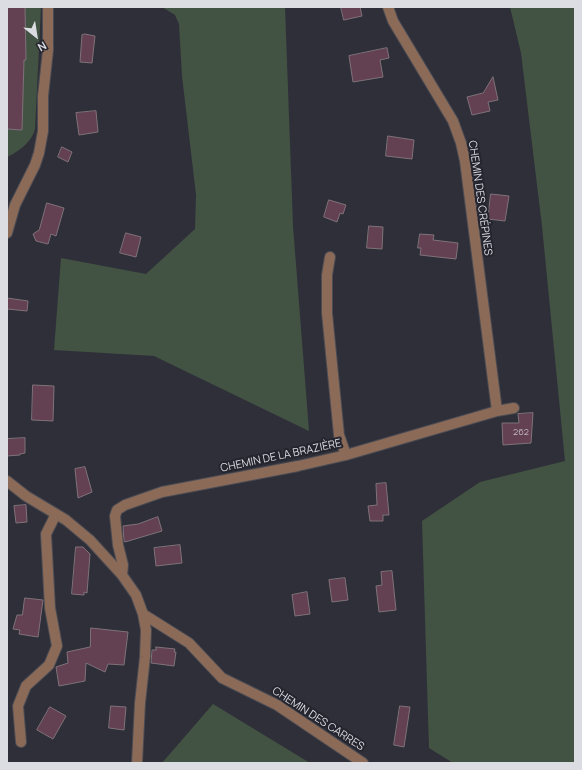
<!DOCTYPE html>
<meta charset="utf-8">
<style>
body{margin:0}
#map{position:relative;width:582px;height:770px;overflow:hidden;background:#2f2f39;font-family:Manrope,sans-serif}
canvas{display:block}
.frame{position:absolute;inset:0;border:8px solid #dcdce3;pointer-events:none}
.north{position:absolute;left:16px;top:16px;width:40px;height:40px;-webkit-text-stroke:3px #25252f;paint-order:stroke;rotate:150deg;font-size:11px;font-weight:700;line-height:16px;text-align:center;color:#dcdce3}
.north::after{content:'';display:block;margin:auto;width:14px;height:18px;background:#dcdce3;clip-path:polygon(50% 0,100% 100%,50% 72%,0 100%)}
</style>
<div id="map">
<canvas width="582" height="770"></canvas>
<div class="frame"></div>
<div class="north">N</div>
</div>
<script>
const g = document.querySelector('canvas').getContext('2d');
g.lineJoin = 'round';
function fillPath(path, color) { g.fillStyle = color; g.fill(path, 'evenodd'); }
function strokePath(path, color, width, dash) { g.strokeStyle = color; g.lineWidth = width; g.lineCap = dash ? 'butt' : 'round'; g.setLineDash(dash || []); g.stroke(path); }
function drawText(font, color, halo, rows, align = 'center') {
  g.font = font + ' Manrope,sans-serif'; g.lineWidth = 4; g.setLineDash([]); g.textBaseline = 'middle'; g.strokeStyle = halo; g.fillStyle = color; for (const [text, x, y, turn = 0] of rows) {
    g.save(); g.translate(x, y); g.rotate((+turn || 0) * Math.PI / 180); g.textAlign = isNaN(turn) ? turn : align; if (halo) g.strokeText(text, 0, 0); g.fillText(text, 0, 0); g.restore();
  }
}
const green = new Path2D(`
 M25,7H41L35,129C32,142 18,152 7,157V129L22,130L24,60H26Z
 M162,7H285L293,226L309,431L154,356L54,350L61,258L146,274L195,229L196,195L182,76L179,24L175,15Z
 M510,7H575V763H453L429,748L422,521L480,482L565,461L542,226L521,53Z
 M213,704L310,763H162Z`);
const building = new Path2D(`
 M7,7H25L26,60H24L22,130L7,129Z
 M341,7H360L362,16L344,20Z
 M85,34L95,36L92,63L80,62L82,35Z
 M387,48L389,58L380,60L383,77L353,82L349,56Z
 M493,77L498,100L488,102L490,111L472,115L467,97L483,93Z
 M96,111L98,132L79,135L76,113Z
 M388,136L414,140L412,159L386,156Z
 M62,147L72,152L68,162L58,157Z
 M491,194L509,196L505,221L488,219Z
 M329,200L346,205L343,214L340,213L337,222L324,217Z
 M47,203L64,208L56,236L51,234L48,244L36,241L33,234L39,230Z
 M369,226L383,227L382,249L367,248Z
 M126,233L141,237L136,257L120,253Z
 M420,234L434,235L433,240L458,243L456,259L420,255L421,248H418Z
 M7,298L28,301L27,311L7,309Z
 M33,385L54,386L53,421L32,420Z
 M533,413L531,443L503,445L502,423H519L518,414Z
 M25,438V453L20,454V455L7,456V439Z
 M85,467L92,492L78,498L75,469Z
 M386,483L389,515H383V521H370L368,506L377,505L376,484Z
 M26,505L27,522L16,523L14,506Z
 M158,517L162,531L125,542L124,541L123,526L138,524Z
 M180,545L182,563L156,566L154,548Z
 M76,547H83L90,554L87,593L84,592V595L72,594Z
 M392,571L396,610L379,612L376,586L382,585L381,572Z
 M345,578L348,600L332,602L329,580Z
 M307,592L310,614L295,616L292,595Z
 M25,598L43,600L38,637L19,634L20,630L13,629L17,615H22Z
 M91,628L128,632L124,665L108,664L105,672L86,663L85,681L59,686L56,667L68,663L67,652L90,647Z
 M156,647L175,649L174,652H176L174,666L151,663L152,650H156Z
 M111,706L126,707L124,730L109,728Z
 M400,706L410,707L404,747L394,745Z
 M50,707L66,716L53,739L37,730Z`);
const minor = new Path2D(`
 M388,7L393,21L453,121L461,143L465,161L497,411
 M7,233L15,205L35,165L39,153L43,131V96L48,50V7
 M330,257L327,275V313L339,435L346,455
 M7,481L26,496L66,520L90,540L122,575L136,595L143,614L146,630L145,657L140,703L137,763
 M122,575L123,565L118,545L115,516L117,510L125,505L162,492L298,466L346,455L497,411L514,408
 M143,614L189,643L222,678L277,705L363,763
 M21,742L18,706L26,686L49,665L57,646L50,608L46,534L56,514`);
const numberNames = [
 ["262",521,432]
];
const streetNames = [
 ["CHEMIN DES CRÉPINES",480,198,82],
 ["CHEMIN DE LA BRAZIÈRE",281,456,-12],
 ["CHEMIN DES CARRES",318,719,33]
];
fillPath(green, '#435343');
fillPath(building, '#634152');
strokePath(building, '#7f7279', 1);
strokePath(minor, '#4b4b54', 12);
strokePath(minor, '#8b6b57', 10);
drawText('9px', '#beb5bf', null, numberNames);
drawText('11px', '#dcdce3', '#25252f', streetNames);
</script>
